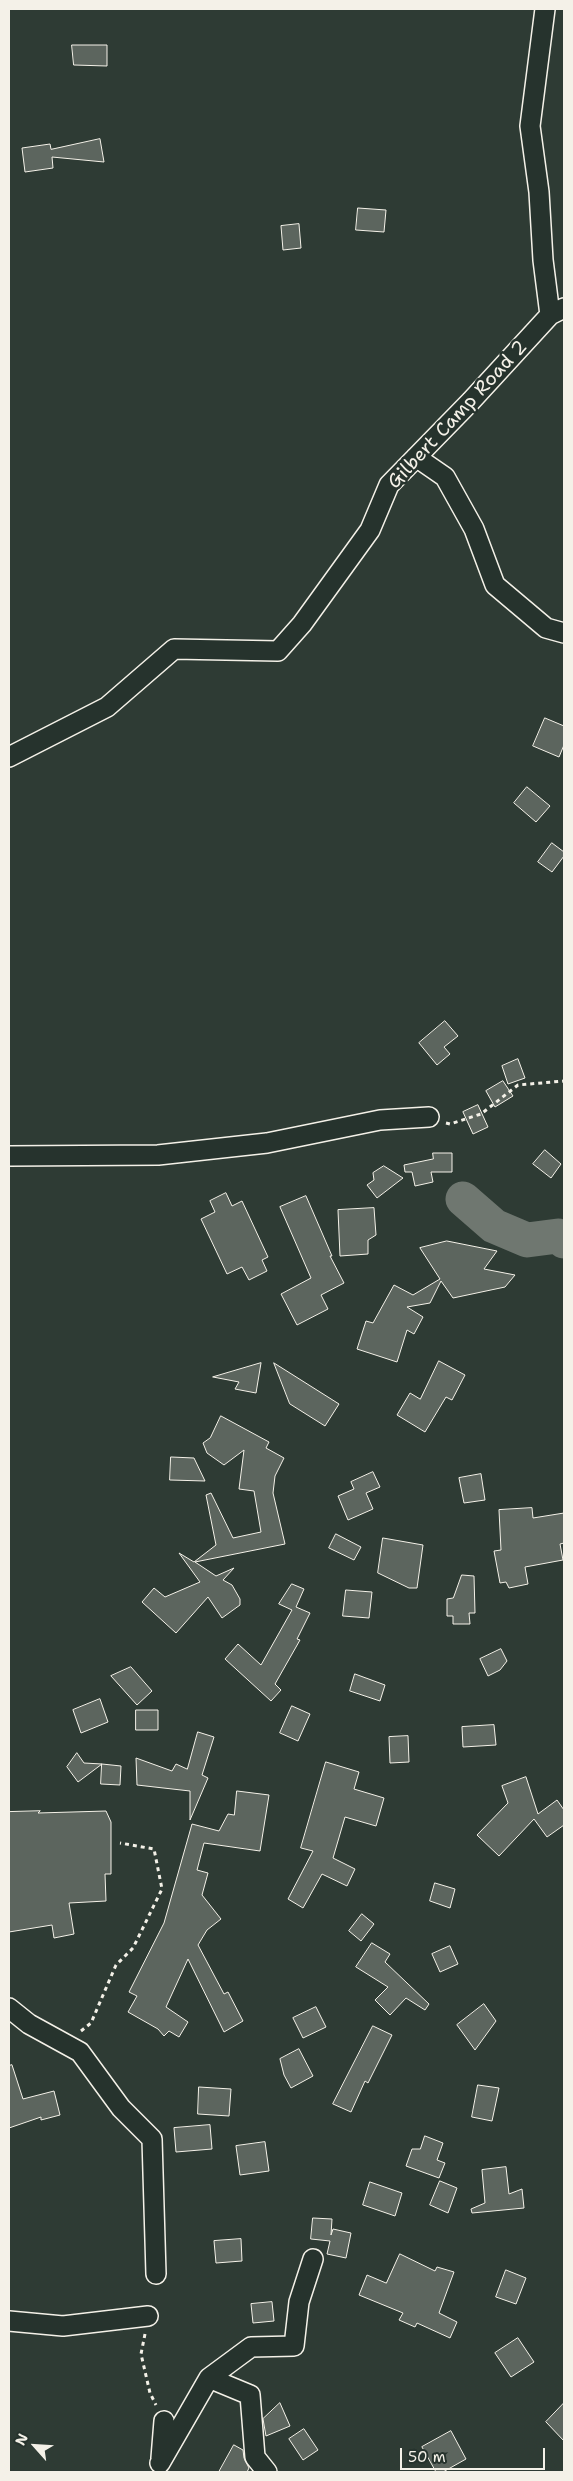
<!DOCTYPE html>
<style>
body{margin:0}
#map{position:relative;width:573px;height:2481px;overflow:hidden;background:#2e3b34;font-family:"Shantell Sans",sans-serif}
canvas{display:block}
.frame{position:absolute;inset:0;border:10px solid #f4f1e8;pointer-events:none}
.north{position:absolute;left:10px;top:2421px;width:50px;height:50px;-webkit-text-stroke:4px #26332d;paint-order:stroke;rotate:296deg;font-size:14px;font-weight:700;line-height:20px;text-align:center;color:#f4f1e8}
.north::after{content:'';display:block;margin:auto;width:18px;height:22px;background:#f4f1e8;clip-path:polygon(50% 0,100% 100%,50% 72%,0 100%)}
.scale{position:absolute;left:400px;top:2448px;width:145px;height:22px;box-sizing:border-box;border:2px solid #f4f1e8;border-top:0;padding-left:6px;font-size:15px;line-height:18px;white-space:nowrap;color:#f4f1e8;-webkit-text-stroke:4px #26332d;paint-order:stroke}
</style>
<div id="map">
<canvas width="573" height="2481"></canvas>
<div class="frame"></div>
<div class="north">N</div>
<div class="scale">50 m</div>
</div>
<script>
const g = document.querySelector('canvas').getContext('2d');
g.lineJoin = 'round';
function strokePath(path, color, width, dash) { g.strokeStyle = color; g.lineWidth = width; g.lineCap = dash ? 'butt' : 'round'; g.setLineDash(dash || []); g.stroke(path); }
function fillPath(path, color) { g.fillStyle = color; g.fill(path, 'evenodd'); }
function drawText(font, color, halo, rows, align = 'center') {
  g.font = font + ' "Shantell Sans",sans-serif'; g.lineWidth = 5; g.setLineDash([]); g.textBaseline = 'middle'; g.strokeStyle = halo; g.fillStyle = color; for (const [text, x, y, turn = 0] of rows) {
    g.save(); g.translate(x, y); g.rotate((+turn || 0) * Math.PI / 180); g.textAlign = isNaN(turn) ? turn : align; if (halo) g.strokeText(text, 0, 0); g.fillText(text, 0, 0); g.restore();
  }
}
const river = new Path2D(`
 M463,1199L494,1226L527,1240L558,1236L564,1241`);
const building = new Path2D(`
 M72,45H107V66L74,65Z
 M100,139L104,162L52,157L53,168L25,172L22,148L50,144L51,149Z
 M358,208L386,210L384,232L356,230Z
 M299,224L301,248L283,250L281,226Z
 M545,718L564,726V745L559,757L533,746Z
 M527,787L550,806L536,822L514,803Z
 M552,843L564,852V856L552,872L538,862Z
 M445,1021L458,1036L444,1047L450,1054L437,1065L419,1043Z
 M518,1059L525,1078L508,1084L502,1066Z
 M503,1081L513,1096L495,1107L486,1091Z
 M478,1105L488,1127L473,1134L463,1112Z
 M545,1150L561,1164L551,1178L533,1164Z
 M433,1153H452V1172H431L433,1182L415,1186L412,1172H405L404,1165L433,1159Z
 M384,1166L403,1178L377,1198L367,1185L374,1180L373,1173Z
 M226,1193L232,1206L242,1201L268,1257L262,1260L267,1271L249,1280L242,1267L227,1274L201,1219L215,1212L210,1201Z
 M306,1196L332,1256H330L344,1283L321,1295L328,1309L297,1325L281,1294L311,1278L280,1207Z
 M374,1208L376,1235L368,1240V1254L340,1256L338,1210Z
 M447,1241L497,1251L484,1269L515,1275L505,1287L453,1298L441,1281L430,1303L407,1307L423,1317L414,1334L407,1330L397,1362L357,1349L366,1321L373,1323L394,1285L413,1295L440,1279L420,1248Z
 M439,1361L465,1375L452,1400L446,1397L425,1432L397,1415L410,1393L420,1399Z
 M261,1363L256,1393L235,1389L239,1382L213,1377Z
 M274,1363L339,1404L325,1426L290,1404Z
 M221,1416L269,1442L266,1448L284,1458L275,1476L273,1493L285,1544L195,1562L216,1576L234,1568L223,1580L232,1585L240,1599V1605L222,1618L208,1597L176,1633L142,1602L154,1588L165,1597L200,1582L179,1553L194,1562L216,1545L206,1495L211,1493L233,1538L261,1532L254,1491L239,1489L244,1450L224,1465L207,1453L203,1443L210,1438Z
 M171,1457L194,1458L205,1481L170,1480Z
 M373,1472L380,1487L366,1493L373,1509L348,1520L338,1496L354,1489L351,1482Z
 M481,1474L485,1500L464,1503L459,1478Z
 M532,1508L533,1518L564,1513V1543L560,1544L563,1560L525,1567L528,1584L509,1588L506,1582L500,1583L494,1551L501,1550L499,1510Z
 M336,1534L361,1547L354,1560L329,1548Z
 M383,1538L423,1545L417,1588H409L378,1573Z
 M462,1575L474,1576L475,1613H469L470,1624H453V1616H447V1599L453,1598Z
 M292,1584L304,1589L296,1607L310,1613L297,1639L300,1640L275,1684L281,1690L271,1701L225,1659L238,1644L261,1665L292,1610L279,1604Z
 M346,1590L372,1592L369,1618L343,1616Z
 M501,1649L507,1661L500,1670L488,1676L480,1659Z
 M131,1667L152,1691L137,1705L111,1676Z
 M355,1674L385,1685L380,1701L350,1691Z
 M100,1699L108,1722L81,1733L73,1710Z
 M292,1706L310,1714L298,1741L280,1733Z
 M136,1710H158V1730H136Z
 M494,1725L496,1745L463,1747L462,1727Z
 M198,1732L214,1737L202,1775L208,1778L190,1820V1791L137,1785L136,1758L172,1771L176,1764L187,1769Z
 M408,1736L409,1762L390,1763L389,1737Z
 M77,1753L84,1763L102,1764L78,1782L67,1767Z
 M326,1762L359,1772L354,1789L384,1798L376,1826L345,1817L333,1858L355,1869L347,1886L322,1874L303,1908L288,1899L313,1851L301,1848Z
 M102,1764L121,1766L120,1785L101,1784Z
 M526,1777L538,1814L557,1800L564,1810V1825L547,1837L534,1819L499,1856L477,1835L508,1803L502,1786Z
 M237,1791L269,1795L260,1851L204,1843L197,1870L208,1873L202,1895L221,1919L207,1930L198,1945L224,1994L228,1992L243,2021L224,2032L188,1959L166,2007L188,2022L179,2037L169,2031L164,2036L158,2029L128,2012L137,1996L129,1992L164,1923L192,1824L219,1831L228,1814L234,1815Z
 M40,1811L38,1813L106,1811L111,1822V1874H105L106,1901L69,1903L74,1934L54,1938L52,1925L9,1932V1812Z
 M435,1883L455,1889L450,1908L430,1901Z
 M362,1914L374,1924L361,1941L349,1931Z
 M372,1943L390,1954L385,1962L429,2004L425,2010L406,1998L390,2015L375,2000L388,1987L356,1967Z
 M450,1946L458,1964L440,1972L432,1954Z
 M484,2004L496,2021L475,2050L457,2025Z
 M316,2007L326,2027L303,2038L293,2018Z
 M373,2026L392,2035L368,2083L365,2081L351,2112L333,2104Z
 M299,2049L313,2076L291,2088L284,2075L280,2059Z
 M12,2065L23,2099L54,2091L60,2115L41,2120V2117L9,2128V2066Z
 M478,2085L499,2088L492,2121L472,2117Z
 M199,2087L231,2089L229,2116L198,2114Z
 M210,2125L212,2149L176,2152L174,2128Z
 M425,2136L443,2143L437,2160L445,2163L439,2178L406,2166L412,2149H420Z
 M265,2142L269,2171L240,2175L236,2146Z
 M506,2167L509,2194L522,2189L524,2208L472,2213L471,2209L485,2203L482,2170Z
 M440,2181L457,2188L448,2213L430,2205Z
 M370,2182L402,2193L395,2216L363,2205Z
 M313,2218L332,2219L331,2235L333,2229L351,2233L346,2258L327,2254L330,2241L311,2239Z
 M241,2239L242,2261L216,2263L214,2241Z
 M400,2254L435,2271L437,2267L454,2272L439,2313L457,2322L450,2338L417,2323L415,2327L399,2320L403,2313L359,2295L367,2275L386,2283Z
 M506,2270L526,2278L516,2304L496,2297Z
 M272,2302L274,2321L253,2323L251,2304Z
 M518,2338L534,2362L511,2377L495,2353Z
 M280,2403L290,2426L266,2436L263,2419Z
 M564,2403V2441L546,2422Z
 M304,2429L318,2450L303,2460L289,2439Z
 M451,2431L466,2459L443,2472H436L422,2447Z
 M234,2445L243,2450L244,2458L249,2468L247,2472H219Z`);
const path = new Path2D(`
 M446,1123L450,1124L481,1114L518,1085L564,1081
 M81,2031L91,2023L116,1965L133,1948L162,1889L154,1849L120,1843
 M145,2334L141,2354L150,2393L156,2405`);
const street = new Path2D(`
 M545,9L530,126L539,192L543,260L550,315
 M416,457L445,477L474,529L495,585L546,628L564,633
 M9,757L107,707L174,649L278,651L302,624L370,530L389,485L471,401L550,315L564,308
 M9,1156L158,1155L267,1143L380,1120L429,1117
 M9,2008L29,2024L80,2052L121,2108L152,2139L156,2274
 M9,2321L63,2326L148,2316
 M209,2378L251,2347L294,2346L299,2302L313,2259
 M161,2458L164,2421
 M160,2463L209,2378L250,2395L255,2457L267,2472`);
const streetNames = [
 ["Gilbert Camp Road 2",458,415,-47]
];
strokePath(river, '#6f7770', 35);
fillPath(building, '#5c655e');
strokePath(building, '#f4f1e8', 1);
strokePath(street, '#f4f1e8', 22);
strokePath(path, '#f4f1e8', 3, [4, 4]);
strokePath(street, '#26332d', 19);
drawText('19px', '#f4f1e8', '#26332d', streetNames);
</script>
